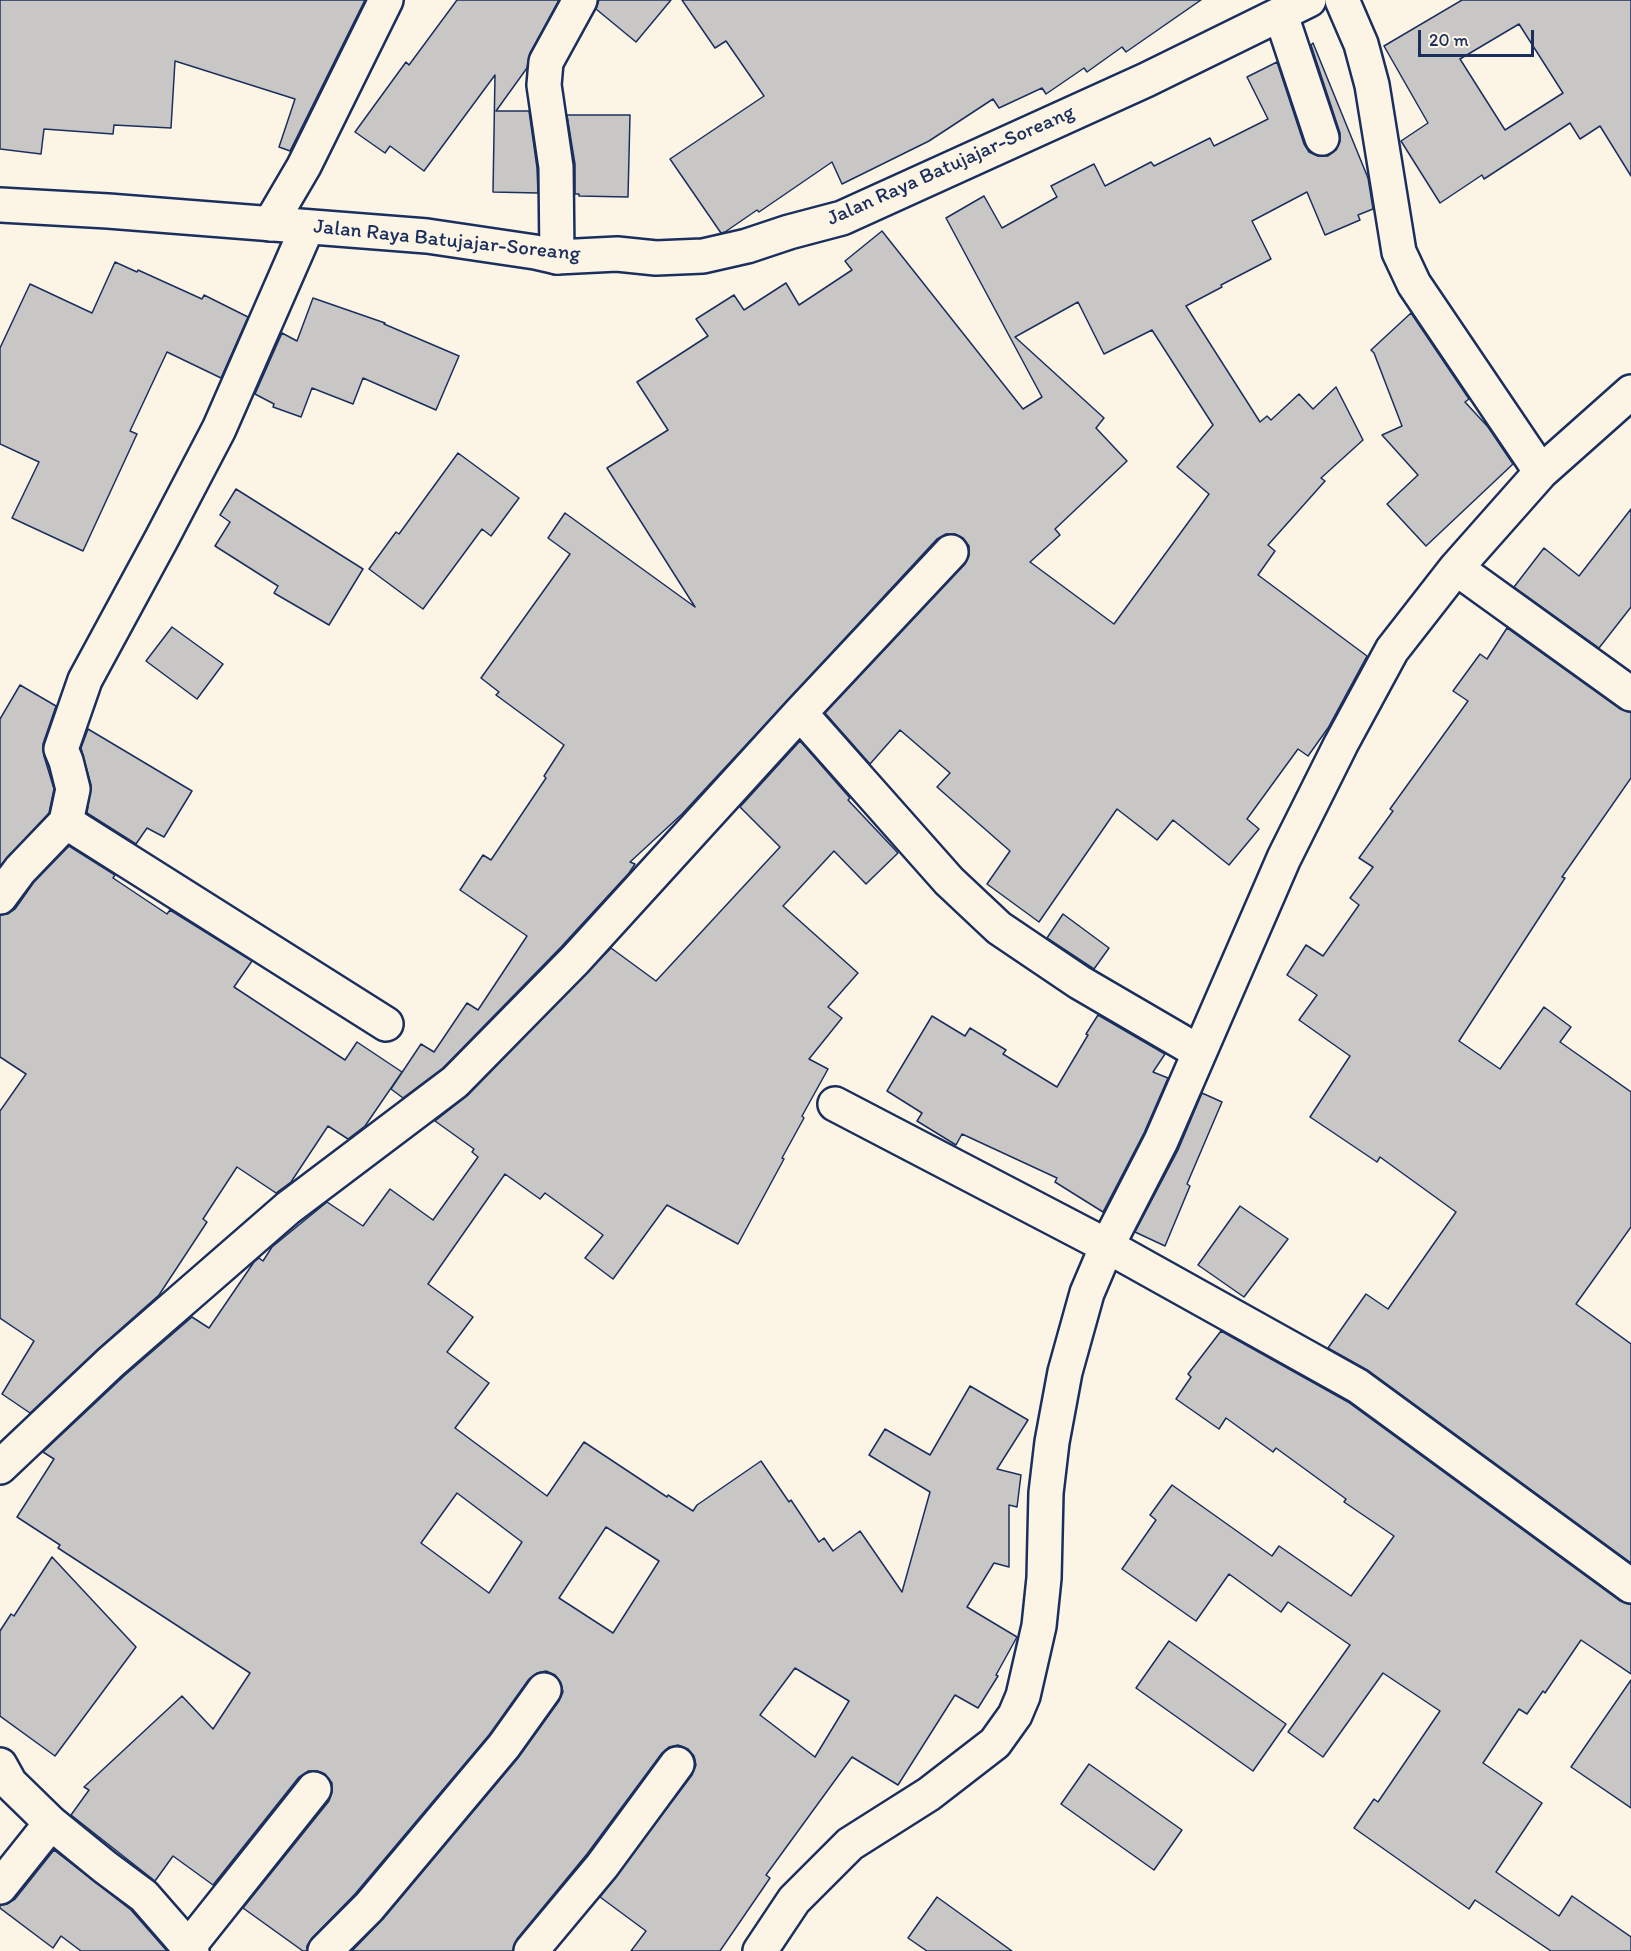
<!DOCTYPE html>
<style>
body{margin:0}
#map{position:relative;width:1631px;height:1951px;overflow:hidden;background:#fcf5e5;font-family:Itim,sans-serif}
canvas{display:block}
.scale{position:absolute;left:1418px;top:30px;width:116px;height:27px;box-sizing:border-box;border:3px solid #1b2f5e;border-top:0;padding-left:8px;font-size:18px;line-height:21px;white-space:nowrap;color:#1b2f5e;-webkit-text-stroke:4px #fcf5e5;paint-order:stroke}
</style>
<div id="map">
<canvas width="1631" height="1951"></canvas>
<div class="scale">20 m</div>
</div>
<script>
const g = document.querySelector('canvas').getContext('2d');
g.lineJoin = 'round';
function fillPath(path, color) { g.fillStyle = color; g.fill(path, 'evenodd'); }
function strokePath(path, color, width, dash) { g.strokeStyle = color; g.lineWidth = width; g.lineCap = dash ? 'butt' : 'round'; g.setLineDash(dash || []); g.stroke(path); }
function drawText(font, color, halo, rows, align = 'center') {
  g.font = font + ' Itim,sans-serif'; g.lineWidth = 6; g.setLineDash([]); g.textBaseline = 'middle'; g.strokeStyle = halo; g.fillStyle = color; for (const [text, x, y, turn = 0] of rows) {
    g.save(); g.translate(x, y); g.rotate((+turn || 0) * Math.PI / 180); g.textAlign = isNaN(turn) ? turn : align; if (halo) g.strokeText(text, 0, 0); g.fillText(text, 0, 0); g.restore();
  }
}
const building = new Path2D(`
 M0,0H365L290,151L279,147L295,99L175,61L171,128L114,125L113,134L44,129L41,154L0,149Z
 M457,0H559L530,53L527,68L496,111H529L537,168L538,193L493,192L495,75L424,171L390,146L385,153L355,132L406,62L409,65Z
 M599,0H671L636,42L596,9Z
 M682,0H1201L1126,52L1122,47L1087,72L1084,68L1046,94L1042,88L999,108L993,99L929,141L842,184L832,162L759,212L757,210L725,232L721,233L670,159L764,96L726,41L715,48Z
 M1462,0H1631V176L1600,126L1580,139L1570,123L1484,179L1482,175L1440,203L1401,141L1428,123L1384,46ZM1519,24L1563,93L1505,130L1460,59Z
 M1313,43L1368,178L1373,209L1358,215L1360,220L1325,235L1307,192L1252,221L1271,259L1221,285L1222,287L1186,306L1260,422L1267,416L1271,420L1299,394L1313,409L1336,387L1363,440L1321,478L1325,481L1268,545L1275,551L1258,575L1367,656L1328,728L1308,756L1298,749L1247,819L1259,829L1229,865L1173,820L1157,840L1117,809L1039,922L987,884L1010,851L937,787L950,773L900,730L870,764L825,713L965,564L969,556V546L963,538L955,534H946L937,539L682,814L630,862L635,864L629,873L561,947L443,1068L403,1098L391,1089L421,1044L434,1052L467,1003L478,1010L527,936L460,890L483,855L491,860L546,778L544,776L564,745L496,695L499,692L481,678L570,554L548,538L565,513L695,607L607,468L668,430L637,382L708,336L696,319L734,295L744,310L786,283L799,305L852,270L845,261L882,231L1023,409L1042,397L946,218L984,196L1002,228L1057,197L1051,186L1094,164L1105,186L1151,162L1154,166L1210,138L1214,146L1268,119L1247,77L1277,62L1304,144L1309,152L1318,156H1328L1336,150L1340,141V133L1311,45ZM1078,302L1104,354L1152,330L1213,425L1177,467L1209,494L1114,624L1030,562L1060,535L1055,529L1127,461L1096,428L1104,418L1015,337Z
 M567,115H630L628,197L579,196V194H575V164Z
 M115,262L137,272L138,270L202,299L204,295L248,317L221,378L167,352L130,431L137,434L83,551L12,518L39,462L0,444V348L30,284L92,313Z
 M313,298L385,323L384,324L459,356L436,410L363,378L353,404L312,388L301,417L273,407L274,404L255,394L282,333L297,341Z
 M1411,313L1469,399L1465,402L1488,427L1513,464L1426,546L1387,504L1418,475L1382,435L1402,426L1374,353L1371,350Z
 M458,453L519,498L491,536L482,529L423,609L369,569L396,532L399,534Z
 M236,489L363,569L329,625L274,593L278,586L215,546L230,522L220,515Z
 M1631,509V607L1599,648L1514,587L1544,548L1579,576Z
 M172,627L223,664L197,699L146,661Z
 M1507,628L1620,709L1631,712V778L1562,877L1565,878L1459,1041L1500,1069L1544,1007L1571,1027L1560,1042L1631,1092V1227L1576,1304L1631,1344V1563L1369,1371L1328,1348L1366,1294L1388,1309L1456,1212L1380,1157L1377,1162L1310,1117L1350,1056L1299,1020L1317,995L1287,975L1306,945L1323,956L1359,905L1350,898L1373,867L1359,858L1393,811L1390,809L1468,701L1453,691L1480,654L1487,659Z
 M20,685L56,706L43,744L44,756L54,789L49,813L0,866V719Z
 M88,729L192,791L164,837L147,828L136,844L87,813L91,785L81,748Z
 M800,741L850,798L848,800L898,853L866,884L834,851L783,906L858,973L828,1007L842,1018L809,1059L828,1069L802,1116L804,1118L782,1158L784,1159L738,1244L667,1205L613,1279L585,1258L603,1235L545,1193L540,1199L505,1174L428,1284L473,1317L447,1352L489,1383L455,1428L547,1496L584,1442L667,1497L668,1495L693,1511L697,1505L761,1461L789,1502L791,1500L819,1542L824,1538L833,1551L860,1531L902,1592L930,1492L869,1455L885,1429L930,1455L970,1386L1028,1420L997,1469L1021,1475L1017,1507L1009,1505V1567L994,1563L967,1607L1017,1637L996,1675L998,1676L978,1708L955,1695L898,1785L852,1757L766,1875L770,1878L720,1951H631L646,1931L600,1897L692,1775L696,1765L694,1756L688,1749L678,1745L669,1747L662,1753L587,1854L517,1939L513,1951H352L383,1919L518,1758L559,1701L563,1692L561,1683L555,1675L546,1671L537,1673L529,1679L489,1735L355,1894L312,1938L307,1946V1951H303L243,1908L329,1801L332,1792V1783L325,1774L317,1771H308L299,1777L213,1885L173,1856L155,1881L71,1815L89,1790L84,1787L182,1696L213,1729L250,1673L58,1548L60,1545L17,1517L54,1459L43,1452L124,1376L192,1317L209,1328L254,1262L259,1258L263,1261L272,1247L327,1202L363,1226L390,1189L433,1220L478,1157L472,1152L474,1149L435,1121L468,1095L611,948L656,981L780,847L740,807ZM457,1493L522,1542L489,1593L421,1543ZM606,1527L659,1561L613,1633L559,1598ZM795,1668L849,1701L815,1757L760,1715Z
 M69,846L115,875L113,878L167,914L170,910L252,961L234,987L345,1060L357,1042L402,1072L365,1126L348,1139L328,1126L291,1182L276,1193L237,1167L203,1219L207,1222L159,1295L99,1348L30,1413L2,1394L34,1341L0,1318V1111L26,1074L0,1057V915L8,914L15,909L34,882Z
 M1063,914L1109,948L1094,969L1047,938Z
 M1098,1015L1165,1054L1153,1072L1168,1078L1144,1133L1103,1212L1055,1182L1057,1178L962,1134L956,1145L917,1121L922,1113L887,1091L932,1016L965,1036L970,1028L1006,1050L1003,1054L1057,1087L1088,1035L1086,1034Z
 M1202,1093L1222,1102L1187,1184L1190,1186L1165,1246L1135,1232L1178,1150Z
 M1240,1206L1288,1239L1244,1297L1198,1265Z
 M1221,1331L1348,1402L1620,1601L1631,1604V1674L1581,1640L1545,1693L1543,1691L1527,1714L1519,1709L1483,1763L1542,1803L1496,1872L1559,1916L1572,1896L1631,1937V1951H1551L1475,1900L1469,1909L1354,1828L1374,1799L1378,1802L1440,1711L1383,1673L1323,1757L1288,1732L1350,1645L1288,1602L1281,1612L1229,1574L1196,1621L1122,1569L1156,1520L1150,1515L1172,1485L1272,1556L1279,1546L1351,1596L1394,1536L1344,1502L1346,1499L1276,1448L1273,1452L1226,1418L1219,1429L1176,1399L1191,1377L1188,1374Z
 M52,1557L136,1647L55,1756L0,1716V1631L11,1614L14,1616Z
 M1169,1641L1286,1724L1253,1771L1136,1688Z
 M1631,1680V1808L1571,1767Z
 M1089,1764L1182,1830L1154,1870L1061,1804Z
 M54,1850L131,1910L167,1951H81L61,1936L53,1948L0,1908V1905L7,1904L15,1899Z
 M937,1897L1012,1951H927L908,1938Z`);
const minor = new Path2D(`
 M1342,0L1361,44L1372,85L1399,252L1414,284L1541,472
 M1281,15L1322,138
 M270,224L304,166L386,0
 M557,257L556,167L544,85L546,62L580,0
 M1456,568L1631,694
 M800,713L949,881L999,928L1079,982L1199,1052
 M66,822L386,1024
 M0,897L20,870L66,822L73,789L66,761L61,749L85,680L162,538L219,429L307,228
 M835,1104L1107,1246L1358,1386L1631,1586
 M0,1467L111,1362L288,1208L455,1082L575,960L800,713L951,552
 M0,1765L10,1783L51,1823L105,1867L144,1896L192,1951
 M0,1887L51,1823
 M189,1946L314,1789
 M325,1951L369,1907L504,1746L544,1690
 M531,1951L602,1866L677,1764
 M760,1951L794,1900L850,1844L929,1794L995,1743L1015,1715L1023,1696L1039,1626L1044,1578L1046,1493L1052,1442L1065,1372L1087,1293L1107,1246L1161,1141L1284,858L1341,744L1392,650L1456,568L1541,472L1631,392`);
const highway = new Path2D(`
 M0,205L108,211L427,236L535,252L557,257L617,254L656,258L703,256L747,246L789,232L842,218L1146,80L1309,0`);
const streetNames = [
 ["Jalan Raya Batujajar-Soreang",951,166,-24],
 ["Jalan Raya Batujajar-Soreang",447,241,6]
];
fillPath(building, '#c8c7c6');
strokePath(building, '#1b2f5e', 1.5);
strokePath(minor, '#1b2f5e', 38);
strokePath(highway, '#1b2f5e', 38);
strokePath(minor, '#fcf5e5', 33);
strokePath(highway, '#fcf5e5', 33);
drawText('21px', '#1b2f5e', '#fcf5e5', streetNames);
</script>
